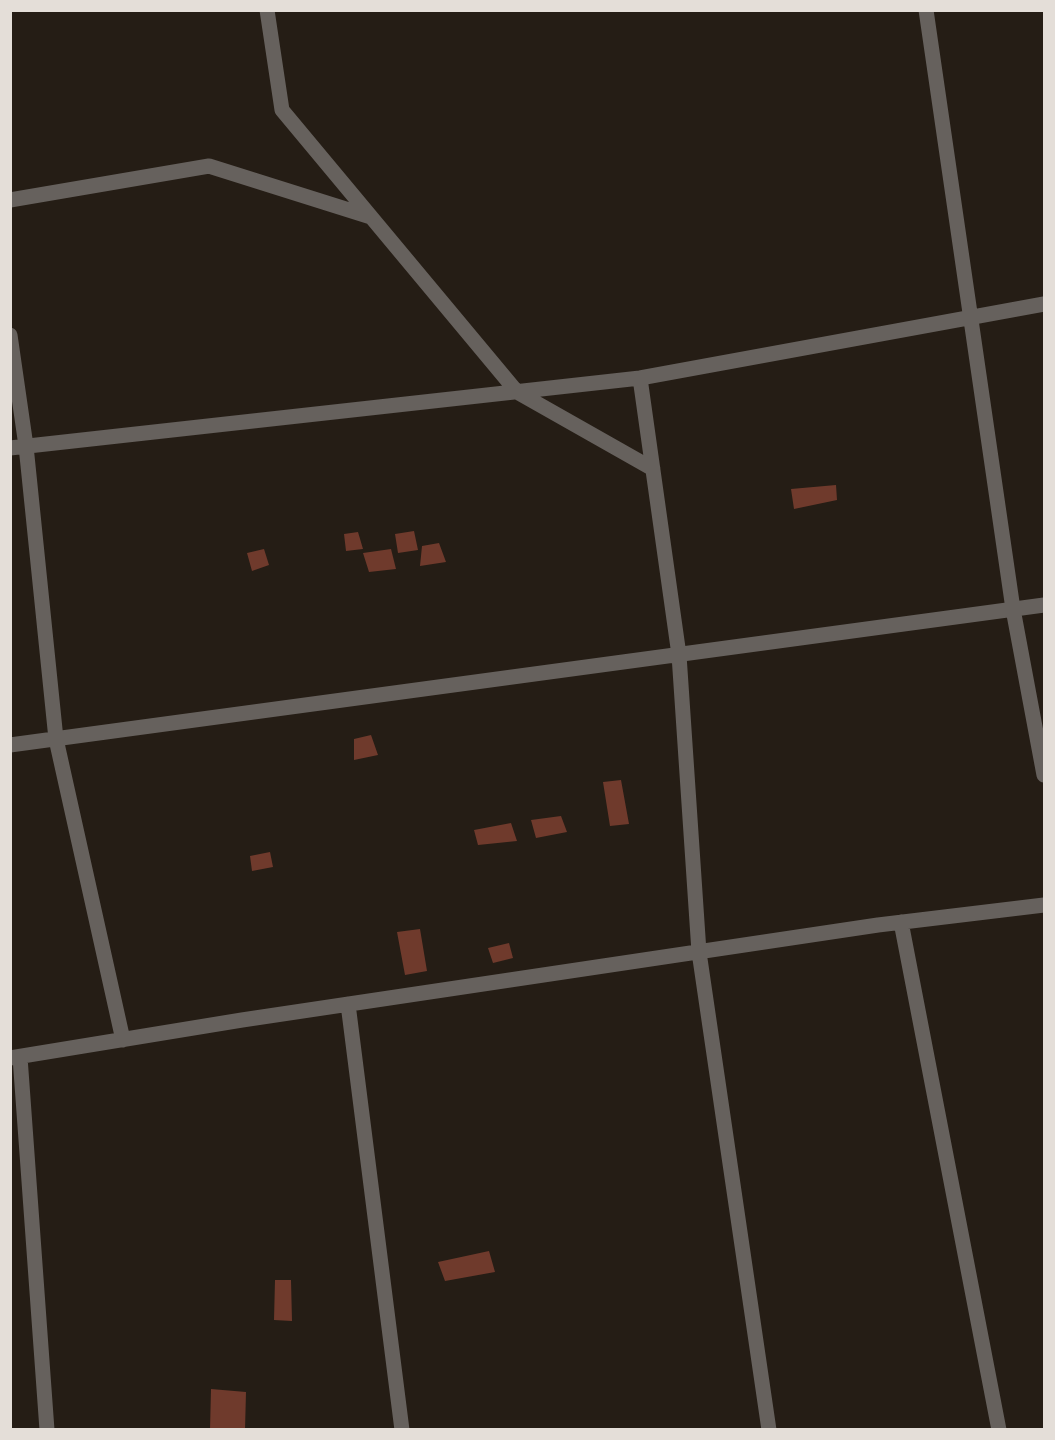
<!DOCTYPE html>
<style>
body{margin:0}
#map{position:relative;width:1055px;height:1440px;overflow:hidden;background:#251d15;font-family:"Asap Condensed",sans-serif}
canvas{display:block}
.frame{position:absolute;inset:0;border:12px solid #e4ded8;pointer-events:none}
</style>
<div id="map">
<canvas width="1055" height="1440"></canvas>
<div class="frame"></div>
</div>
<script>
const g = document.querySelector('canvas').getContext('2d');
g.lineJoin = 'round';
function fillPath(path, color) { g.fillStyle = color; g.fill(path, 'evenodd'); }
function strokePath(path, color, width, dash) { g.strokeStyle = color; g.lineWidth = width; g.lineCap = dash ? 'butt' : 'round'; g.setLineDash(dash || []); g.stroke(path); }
const building = new Path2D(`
 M836,485L837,500L794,509L791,489Z
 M414,531L418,550L398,553L395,534Z
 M358,532L363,549L346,551L344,534Z
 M439,543L446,562L420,566L422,546Z
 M264,549L269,565L252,571L247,553Z
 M391,549L396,569L369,572L363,553Z
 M371,735L378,755L354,760V739Z
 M621,780L629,824L610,826L603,782Z
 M561,816L567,832L536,838L531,820Z
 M511,823L517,841L478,845L474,830Z
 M270,852L273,867L252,871L250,856Z
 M420,929L427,971L405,975L397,932Z
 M509,943L513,958L493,963L488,948Z
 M489,1251L495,1272L445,1281L438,1262Z
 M275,1280H291L292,1321L274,1320Z
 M211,1389L246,1392L245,1430H210Z`);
const minor = new Path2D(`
 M267,10L282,110L517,392L653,469
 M926,10L1013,609L1044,775
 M10,200L209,166L371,217
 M10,335L26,446L56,739L123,1040
 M640,378L679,655L699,952L769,1430
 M10,448L640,378L1044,304
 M10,745L1044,605
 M901,922L999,1430
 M348,1004L402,1430
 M20,1057L47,1430
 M10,1058L242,1020L878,925L1044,905`);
fillPath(building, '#6f3a2c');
strokePath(minor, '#66615d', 15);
</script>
